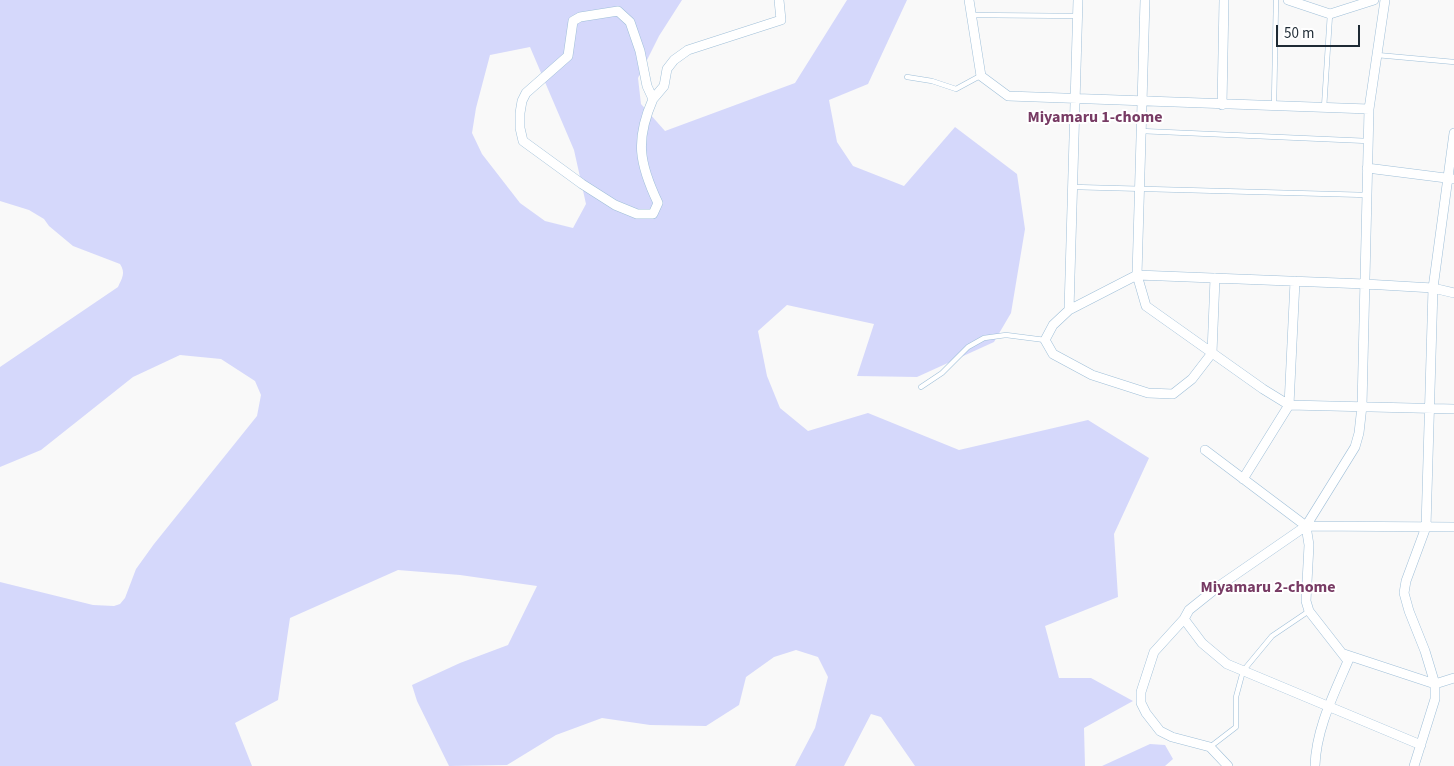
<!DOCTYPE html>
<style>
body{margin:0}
#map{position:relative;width:1454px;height:766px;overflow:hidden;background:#f9f9f9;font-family:"Source Sans 3",sans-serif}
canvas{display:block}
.scale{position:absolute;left:1276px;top:25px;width:84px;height:22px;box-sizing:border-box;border:2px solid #1e2a34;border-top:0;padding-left:6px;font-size:15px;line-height:18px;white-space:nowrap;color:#1e2a34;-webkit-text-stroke:4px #fff;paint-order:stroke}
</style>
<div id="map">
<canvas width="1454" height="766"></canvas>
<div class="scale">50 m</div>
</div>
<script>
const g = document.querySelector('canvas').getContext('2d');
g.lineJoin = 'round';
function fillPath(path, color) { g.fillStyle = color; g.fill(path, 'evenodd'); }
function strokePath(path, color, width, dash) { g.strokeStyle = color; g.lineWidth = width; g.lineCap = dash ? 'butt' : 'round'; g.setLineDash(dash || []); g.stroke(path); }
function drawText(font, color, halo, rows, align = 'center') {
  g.font = font + ' "Source Sans 3",sans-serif'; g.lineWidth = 4; g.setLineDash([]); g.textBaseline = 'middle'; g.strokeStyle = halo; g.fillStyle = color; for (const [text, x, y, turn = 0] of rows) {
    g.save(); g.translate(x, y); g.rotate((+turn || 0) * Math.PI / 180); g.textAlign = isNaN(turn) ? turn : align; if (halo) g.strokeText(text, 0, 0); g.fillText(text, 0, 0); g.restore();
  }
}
const green = new Path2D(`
 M0,0H682L659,36L638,78L641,104L665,131L795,83L847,0H907L868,84L829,100L837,142L853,166L904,186L955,127L1017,174L1025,229L1011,313L994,342L917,377L857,376L874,324L787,305L758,331L767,376L780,408L808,431L868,413L959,450L1088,420L1149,458L1114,534L1118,597L1045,626L1059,678H1091L1133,701L1084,728L1085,766H915L881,717L871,714L844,766H795L815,728L828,677L818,657L796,650L774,657L746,677L739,705L706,726L650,725L602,718L556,735L507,765L449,766L417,701L412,685L460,663L508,645L537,586L460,575L398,570L290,618L278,700L235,723L252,766H0V582L93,605L114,606L120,604L125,598L136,569L154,544L257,416L261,395L255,381L221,359L180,355L133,377L41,450L0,467V367L118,287C122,278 126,273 120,264L73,246L49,226L44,219L29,210L0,201ZM530,47L574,150L586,204L573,228L545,221L520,203L482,154L472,133L476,108L490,55Z
 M1150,744L1165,745L1173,759L1165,766H1102Z`);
const service = new Path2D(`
 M971,15L1077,16
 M1377,55L1454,62
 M907,77L932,81L956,89L980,76
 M1274,105L1276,0
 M1324,108L1330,14
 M1141,131L1368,141
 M1073,187L1367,195
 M921,387L942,373L968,347L984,338L1006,335L1045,340
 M1210,747L1236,727V697L1243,671L1272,636L1309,611`);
const minor = new Path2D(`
 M969,0L981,76L1008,96L1369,109
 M1145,0L1137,275L1146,306L1263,389L1289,405L1454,409
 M1288,0L1330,14L1374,0
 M618,11L630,22L640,51L647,86L653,99C635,140 639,163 658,203L653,214H637L615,205L582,184L523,141L520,128V113L522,101L526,93L568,56L573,21L580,17Z
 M653,99L664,86L667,69L674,60L688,50L781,20L779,0
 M1222,105L1224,0
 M1367,168L1454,179
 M1215,278L1212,353L1192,379L1173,394L1148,393L1092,375L1053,354L1045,340L1053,325L1069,310L1137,275L1365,284L1433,288L1454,293
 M1069,310L1078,0
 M1205,450L1306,526L1454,527
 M1243,479L1289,405L1295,281
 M1306,526L1309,545L1306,601L1309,611L1348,661C1334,694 1316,729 1315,766
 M1184,619L1202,643L1227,664L1421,745
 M1344,654L1435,684L1454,678
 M1228,766L1210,747L1172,737L1160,731L1146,713L1141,703V692L1154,652L1184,619L1189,610L1219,586L1306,526L1355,447L1359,433L1362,406L1369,109L1385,0
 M1414,766L1435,699V684L1425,651L1409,611L1404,593L1406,581L1426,527L1433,288L1454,133`);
const neighbourhoodNames = [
 ["Miyamaru 1-chome",1095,118],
 ["Miyamaru 2-chome",1268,588]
];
fillPath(green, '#d5d8fb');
strokePath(service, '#9fbfd8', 5.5);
strokePath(minor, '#9fbfd8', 10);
strokePath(service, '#fff', 4.5);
strokePath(minor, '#fff', 9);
drawText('bold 16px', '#783b64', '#fff', neighbourhoodNames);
</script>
